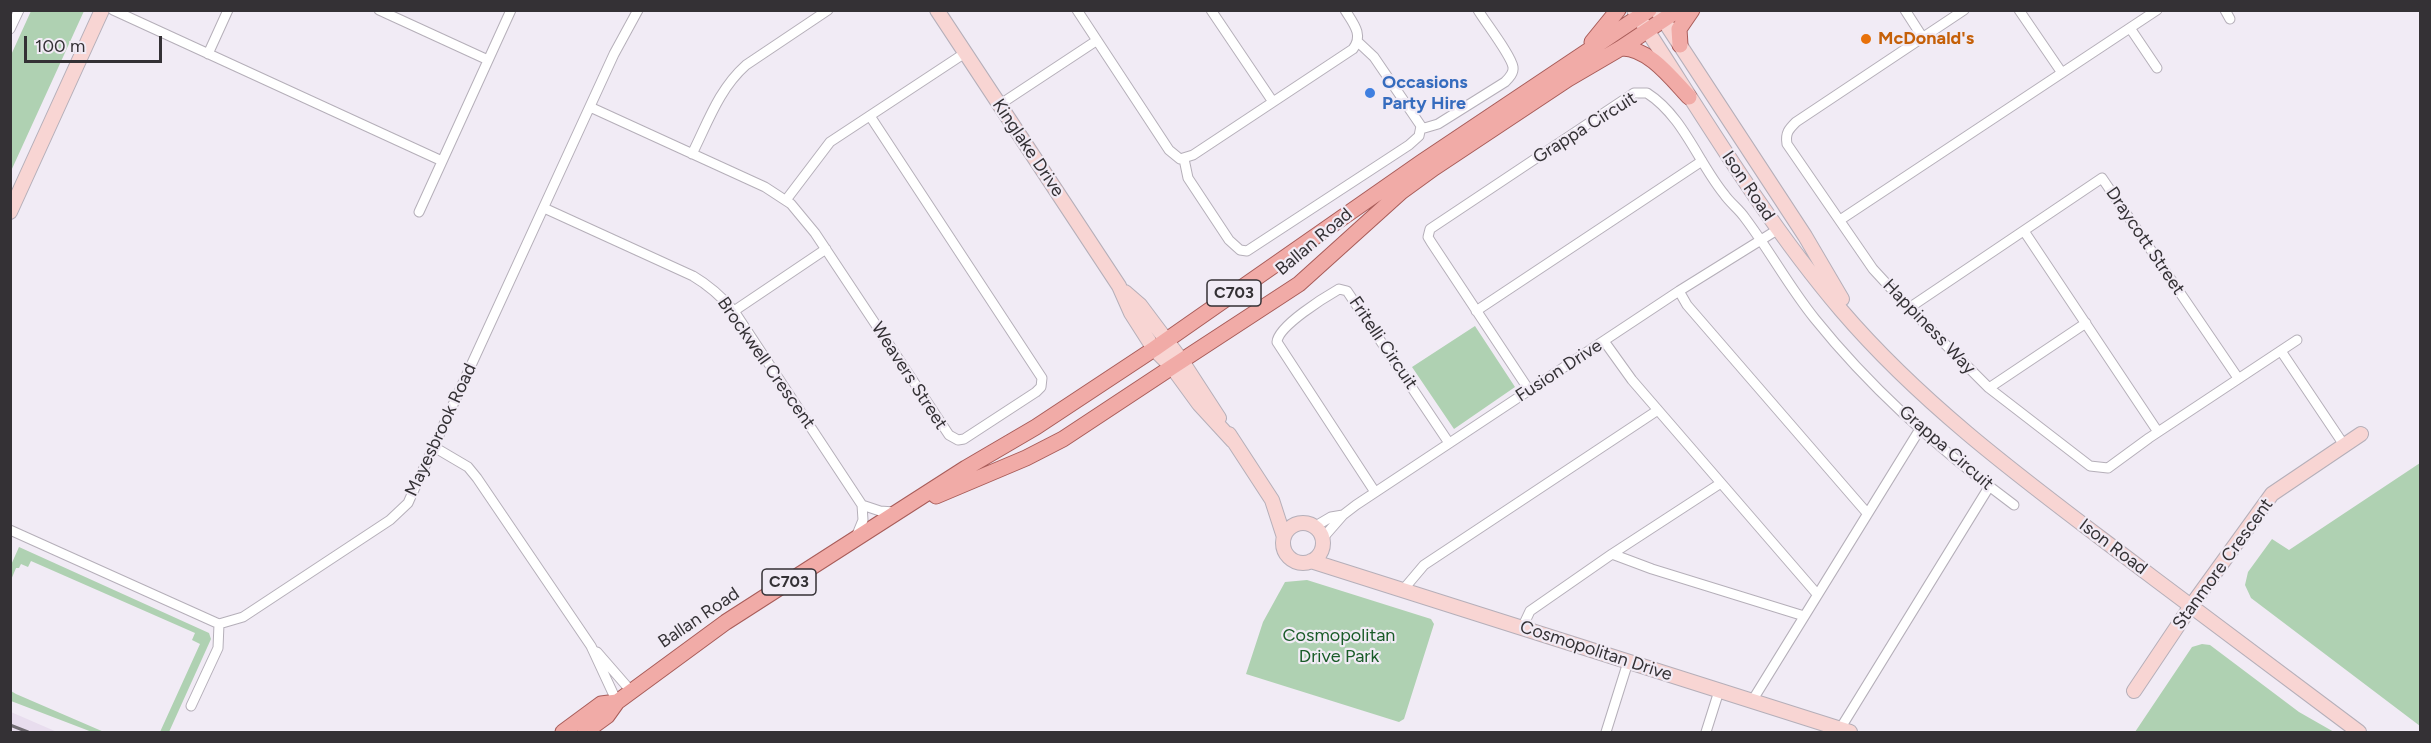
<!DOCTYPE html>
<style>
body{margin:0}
#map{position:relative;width:2431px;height:743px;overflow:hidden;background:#f1ebf5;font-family:Figtree,sans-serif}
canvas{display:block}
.frame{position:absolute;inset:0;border:12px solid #343135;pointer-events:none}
.scale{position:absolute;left:24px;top:36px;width:138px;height:27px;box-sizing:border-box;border:3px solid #343135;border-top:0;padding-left:8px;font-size:18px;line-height:21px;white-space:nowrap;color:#343135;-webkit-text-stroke:4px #f1ebf5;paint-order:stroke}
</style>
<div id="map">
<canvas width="2431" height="743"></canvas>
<div class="frame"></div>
<div class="scale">100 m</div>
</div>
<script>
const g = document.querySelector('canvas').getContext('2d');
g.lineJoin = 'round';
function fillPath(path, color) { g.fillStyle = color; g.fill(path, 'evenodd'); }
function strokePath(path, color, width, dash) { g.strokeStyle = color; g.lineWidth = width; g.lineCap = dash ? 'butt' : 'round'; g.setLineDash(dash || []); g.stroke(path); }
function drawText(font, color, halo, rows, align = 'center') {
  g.font = font + ' Figtree,sans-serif'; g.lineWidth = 4.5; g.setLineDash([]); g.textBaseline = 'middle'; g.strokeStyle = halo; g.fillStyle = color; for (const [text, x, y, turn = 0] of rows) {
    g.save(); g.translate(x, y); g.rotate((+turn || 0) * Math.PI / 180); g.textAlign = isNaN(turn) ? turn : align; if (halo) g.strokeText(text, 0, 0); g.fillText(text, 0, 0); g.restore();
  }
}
const built = new Path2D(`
 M11,712L57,732H11Z`);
const green = new Path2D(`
 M31,11H84L11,171V55Z
 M1475,326L1515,387L1454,429L1412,367Z
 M2420,463V726L2251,598L2245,585L2248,572L2272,539L2289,550Z
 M19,547L209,633L211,639L169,732H160L200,644L192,640L195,633L31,561L28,567L21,564L19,568H16L11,580V565Z
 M1307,580L1431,619L1434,624L1404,719L1399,722L1246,674L1263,622L1285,582Z
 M2202,644L2210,645L2299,712L2334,732H2135L2192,647Z
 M11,691L16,694L104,732H92L11,701Z`);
const street = new Path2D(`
 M113,10L442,161
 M379,10L488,60
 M1077,10L1169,150L1180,159L1193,155L1353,49C1364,35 1353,23 1345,10
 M1211,10L1273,102
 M1905,10L1923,38
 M1964,10L1796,122C1789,129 1785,133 1787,144L1873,269L1909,308L1989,388L2090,466L2108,468L2149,438L2297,340
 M2019,10L2062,73
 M2225,10L2230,19
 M2130,28L2157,68
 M10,29L19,10
 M208,54L228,10
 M999,105L1096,41
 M590,107L765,187L791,204L815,233L949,435L958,440L964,439L1036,392L1041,387L1042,378L870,116
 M1421,129L1438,124L1505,82C1509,78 1514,73 1513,67C1511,55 1485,22 1478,10
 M692,154C708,122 719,89 746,65L828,10
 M1184,159L1188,178L1229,240L1240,250L1247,251L1409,145L1419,136L1421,126L1374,57L1358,42
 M786,200L830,142L965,53
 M544,208L693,276C710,286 721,296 734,311L862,505L863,520L856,537
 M419,212L511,10
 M1840,220L2157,10
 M2024,231L2158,432
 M1679,291L1687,305L1867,513
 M1909,308L2102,178L2238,378
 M734,311L826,249
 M1476,311L1702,161
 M1604,341L1632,380L1817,594
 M2281,351L2344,445
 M1989,388L2086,323
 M1529,390L1431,242L1428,237L1430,229L1634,93H1647C1683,116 1698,162 1724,194C1730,203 1739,209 1745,218C1770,251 1789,287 1815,319C1872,390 1941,451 2014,505
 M434,447L468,467L477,478L591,646L617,702
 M1375,492L1277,342C1278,326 1325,297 1339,289L1347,291L1449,443
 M862,505L880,511L894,512
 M1314,527L1331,517L1343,515
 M10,530L219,624L243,617L390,520L408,503L412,494L614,54L638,10
 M1322,539L1343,515L1356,505L1679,291L1777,230
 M1612,554L1652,569L1804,616
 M1402,591L1424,565L1658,410
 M1522,628L1530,611L1612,554L1721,483
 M597,652L631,691
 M1752,701L1920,429
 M191,706L218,648L219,624
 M1840,729L1989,487
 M1606,732L1628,662
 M1706,732L1719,691`);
const secondary = new Path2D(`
 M937,10L1119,286L1131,313L1154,349L1172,367L1199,404L1233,441
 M1634,10C1701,112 1762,217 1841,310C1918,400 2012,471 2106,542C2190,606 2275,669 2359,732
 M1657,10L1805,236L1842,299
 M10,212L102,10
 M1125,292L1140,305L1182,361L1219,418
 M1229,434L1272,500L1284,537
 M1283 543a20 20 0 1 1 40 0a20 20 0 1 1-40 0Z
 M1311,561L1850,732
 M2134,691L2191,606L2272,494L2361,434`);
const primary = new Path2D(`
 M1592,42L1618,10
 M1680,45L1679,29L1692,10
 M1621,48C1648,47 1672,79 1689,97
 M936,496L1026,458L1063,439L1172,367L1299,284L1401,192L1434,168L1568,79L1621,48L1678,10
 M563,732L601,704L617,702
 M585,732L607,716L617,702L726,622L966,468L1036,427L1154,349L1422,162L1649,10`);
const rail = new Path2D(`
 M10,725L28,732`);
const markers = [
 [1866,39,6,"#e8710a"],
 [1370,93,6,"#3f7fe0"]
];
const shields = [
 [1234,293,54],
 [789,582,54]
];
const shieldNames = [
 ["C703",1234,293],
 ["C703",789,582]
];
const foodNames = [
 ["McDonald's",1878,39]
];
const shopNames = [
 ["Occasions",1382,83],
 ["Party Hire",1382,104]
];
const streetNames = [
 ["Grappa Circuit",1585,128,-32],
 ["Kinglake Drive",1028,148,56],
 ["Ison Road",1748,186,56],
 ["Draycott Street",2145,241,56],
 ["Ballan Road",1314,242,-40],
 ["Happiness Way",1929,327,46],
 ["Fritelli Circuit",1383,343,56],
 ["Brockwell Crescent",766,363,55],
 ["Fusion Drive",1559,371,-33],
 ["Weavers Street",909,376,57],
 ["Mayesbrook Road",441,430,-65],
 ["Grappa Circuit",1946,448,41],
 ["Ison Road",2113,547,37],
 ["Stanmore Crescent",2223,564,-54],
 ["Ballan Road",699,618,-34],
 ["Cosmopolitan Drive",1596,651,18]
];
const parkNames = [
 ["Cosmopolitan",1339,636],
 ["Drive Park",1339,657]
];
fillPath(built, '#e8ddee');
fillPath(green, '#afd1b2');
strokePath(street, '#b5afb9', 11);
strokePath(secondary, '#b5afb9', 16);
strokePath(primary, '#a85c59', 17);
strokePath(street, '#fff', 9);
strokePath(secondary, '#f8d5d3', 14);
strokePath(primary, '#f1aba7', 15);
strokePath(rail, '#726e74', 3);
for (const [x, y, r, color] of markers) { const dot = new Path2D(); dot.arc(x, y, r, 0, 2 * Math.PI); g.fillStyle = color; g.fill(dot); strokePath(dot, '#f1ebf5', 2); }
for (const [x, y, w] of shields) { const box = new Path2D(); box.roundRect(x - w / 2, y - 13, w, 26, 4.5); g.fillStyle = '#f1ebf5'; g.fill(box); strokePath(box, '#343135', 1.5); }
drawText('bold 16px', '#343135', null, shieldNames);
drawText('bold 18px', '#c56008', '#f1ebf5', foodNames, 'left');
drawText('bold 18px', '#366cbe', '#f1ebf5', shopNames, 'left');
drawText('18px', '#343135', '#f1ebf5', streetNames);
drawText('18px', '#195b28', '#f1ebf5', parkNames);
</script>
